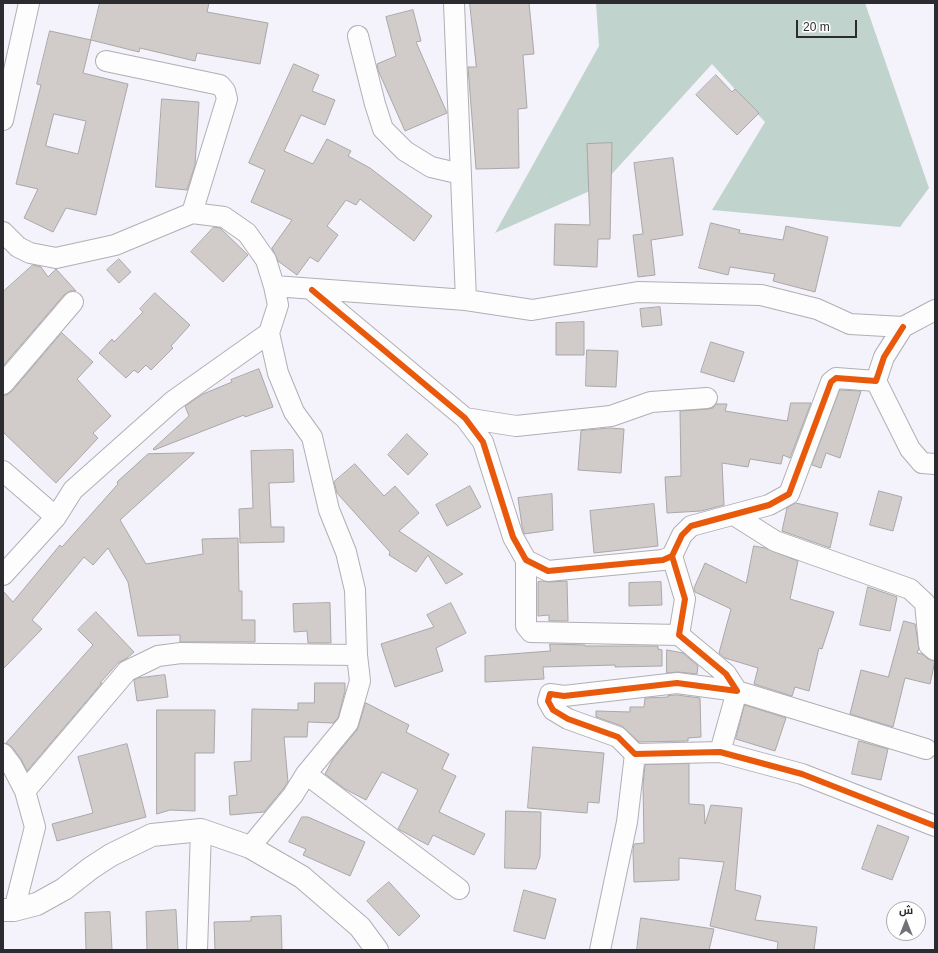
<!DOCTYPE html>
<meta charset="utf-8">
<style>
body{margin:0}
#map{position:relative;width:938px;height:953px;overflow:hidden;background:#f4f2fa;font-family:Arial,Cairo,sans-serif}
canvas{display:block}
.frame{position:absolute;inset:0;border:4px solid #2c2b30;pointer-events:none}
.north{position:absolute;left:886px;top:901px;width:40px;height:40px;box-sizing:border-box;background:#fff;border:1px solid #abaaac;border-radius:50%;rotate:0deg;font-size:11px;font-weight:700;line-height:16px;text-align:center;color:#2c2b30}
.north::after{content:'';display:block;margin:auto;width:14px;height:18px;background:#727177;clip-path:polygon(50% 0,100% 100%,50% 72%,0 100%)}
.scale{position:absolute;left:796px;top:20px;width:61px;height:18px;box-sizing:border-box;border:2px solid #2c2b30;border-top:0;padding-left:5px;font-size:12px;line-height:14px;white-space:nowrap;color:#2c2b30;-webkit-text-stroke:3px #fff;paint-order:stroke}
</style>
<div id="map">
<canvas width="938" height="953"></canvas>
<div class="frame"></div>
<div class="north">ش</div>
<div class="scale">20 m</div>
</div>
<script>
const g = document.querySelector('canvas').getContext('2d');
g.lineJoin = 'round';
function fillPath(path, color) { g.fillStyle = color; g.fill(path, 'evenodd'); }
function strokePath(path, color, width, dash) { g.strokeStyle = color; g.lineWidth = width; g.lineCap = dash ? 'butt' : 'round'; g.setLineDash(dash || []); g.stroke(path); }
const forest = new Path2D(`
 M596,3H865L929,188L900,227L712,210L765,122L712,64L601,186L495,233L599,46Z`);
const building = new Path2D(`
 M100,3H209L207,12L268,23L260,64L197,53L195,61L140,48L139,52L91,40Z
 M470,3H529L534,54L523,55L527,108L518,109L519,168L476,169L468,67H476Z
 M413,10L421,41L416,42L447,113L405,131L378,70L377,64L396,56L386,17Z
 M50,31L91,40L83,73L128,84L96,215L66,208L53,232L24,218L38,189L16,184L41,85L37,84ZM54,114L86,121L78,154L46,146Z
 M294,64L319,75L312,91L335,100L325,125L301,115L284,151L313,164L327,139L351,151L348,156L370,168L432,216L414,241L360,199L356,205L346,200L327,226L338,235L318,262L310,257L297,275L278,261L272,248L292,220L251,202L265,170L249,163Z
 M716,75L732,92L735,89L759,113L737,135L696,95Z
 M162,99L199,102L195,165L187,190L156,187Z
 M612,143L610,239H598L597,267L554,265L555,224L590,225L587,144Z
 M673,158L683,235L651,240L655,275L638,277L633,235L643,234L634,163Z
 M711,223L740,230L739,233L783,240L786,226L828,237L815,292L773,281L775,274L730,267L728,275L699,268Z
 M214,227L220,228L248,255L223,282L191,252Z
 M119,259L131,272L119,283L107,270Z
 M33,265L41,267L48,277L56,269L76,291H70L64,295L3,366V292Z
 M155,293L190,325L171,346L173,348L151,370L146,365L138,373L134,370L126,378L99,353L112,339L114,342L143,312L140,309Z
 M660,307L662,325L642,327L640,309Z
 M584,322V355H556V323Z
 M62,333L93,362L77,379L111,416L93,433L98,438L56,483L3,432V395H7L12,391Z
 M711,342L744,352L734,382L701,372Z
 M587,350L618,351L616,387L586,386Z
 M259,369L273,407L245,417L244,415L154,450L153,449L189,416L185,406L203,394L232,382L231,380Z
 M840,390L861,391L840,458L826,453L821,468L812,465Z
 M791,403H811L790,458L783,455L781,464L750,459L748,467L722,463L724,505L701,511L667,513L665,477L681,476L680,411L708,409L713,408L716,404H727L725,411L787,421Z
 M610,428L624,429L621,473L578,470L581,431Z
 M407,434L428,454L408,475L388,455Z
 M293,450L294,482L269,483L271,527H284V542L240,543L239,509L253,508L251,451Z
 M194,453L120,520L146,564L203,554L202,539L238,538L239,591H242V620H255V642H180V635L138,636L128,582L108,548L93,565L84,557L32,620L42,629L3,669V591L13,602L60,545L62,547L118,484L117,482L148,454Z
 M355,464L384,496L395,486L419,513L399,531L463,574L446,584L428,555L416,572L389,555L390,552L337,493L334,482Z
 M470,486L481,507L447,526L436,505Z
 M879,491L902,497L893,531L870,525Z
 M552,494L553,530L524,534L522,526L518,498Z
 M796,503L838,513L830,548L782,531L787,508Z
 M654,504L658,546L594,553L590,511Z
 M754,546L765,548L798,561L790,599L834,612L822,649L819,648L809,691L795,687L792,696L754,684L758,668L725,658L719,653L731,609L695,592L694,588L705,563L746,583Z
 M543,581L549,582L567,581L568,621H549V615L538,616V582Z
 M661,582L662,605L629,606V583Z
 M868,587L897,597L890,631L860,625Z
 M330,603L331,643H308L307,631L294,632L293,604Z
 M451,603L466,633L436,648L443,671L395,687L381,644L434,627L427,615Z
 M96,612L134,652L127,658L118,663L100,683H102L27,771L21,759L12,747L6,743L93,645L78,630Z
 M904,621L915,624L919,648L917,653L922,654L928,659L935,661L930,684L905,678L893,727L850,714L861,670L888,677Z
 M550,644L585,645V646H658V649L662,650V666L615,667V665L543,667L544,679L485,682V656L550,651Z
 M667,650L683,653L698,666L697,674L678,672L667,673Z
 M165,675L168,697L137,701L134,680L138,678Z
 M315,683H345V691L338,718L333,723L308,722L307,737H284L288,782L284,788L264,812L230,815L229,796L237,795L234,762L251,761L252,709L298,710V703H314Z
 M677,695L700,698L701,737L688,738V741L639,742L622,726L596,717V711L630,712V707H644L645,698L668,697V696Z
 M366,703L409,725L406,732L449,754L442,769L456,776L439,812L485,834L474,855L433,835L428,845L398,829L418,790L382,772L366,800L345,789L325,774L333,759L357,730Z
 M745,705L786,718L775,751L736,739Z
 M157,710H215L214,753H195V811L170,810L157,814Z
 M859,741L888,749L881,780L852,774Z
 M127,744L146,817L57,841L52,824L93,813L78,757Z
 M533,747L604,753L599,803L588,802L587,813L528,808Z
 M689,764V804L704,805L705,824L711,805L742,808L735,890L761,896L755,920L817,927L814,950H777L778,942L710,926L724,862L679,858V880L634,882L633,851L634,844L644,843L643,784L645,765Z
 M506,811L541,812L540,857L536,869L505,868Z
 M302,817H308L365,842L350,876L303,855L306,849L289,842Z
 M878,825L909,837L892,880L862,869Z
 M389,882L420,916L399,936L367,901Z
 M524,890L556,899L545,939L514,931Z
 M176,910L178,950H147L146,912Z
 M110,912L112,950H86L85,913Z
 M281,916L282,950H215L214,922L251,921V917Z
 M641,918L714,929L709,950H637Z`);
const minor = new Path2D(`
 M454,3L466,300
 M358,36L375,104L383,129L405,151L431,167L461,174
 M106,61L220,85L225,91L227,99L192,213
 M3,120L29,3
 M3,232L18,247L30,253L56,258L115,245L192,213L224,217L247,233L266,260L274,286L278,305L269,333L173,401L73,490L56,517L3,575
 M274,286L466,300L532,310L638,292L761,295L817,309L850,324L903,327L935,310
 M312,290L465,418L483,442L513,537L526,560L548,571L663,560L672,556L682,535L691,526L769,505L789,494L831,382L836,378L876,381L884,357L903,327
 M876,381L910,449L922,463L935,464
 M3,384L73,302
 M465,418L516,426L611,416L651,402L707,398
 M3,471L56,517
 M734,515L775,541L910,589L925,603L929,645L935,650
 M672,556L685,599L679,635L726,674L737,691L677,683L564,696L550,694L548,701L553,710L568,719L618,737L635,754L720,752L802,774L935,826
 M526,560V626L531,632L679,635
 M720,752L737,691L926,749
 M3,754L12,766L25,791L35,827L14,910
 M306,774L459,889
 M25,791L127,671L158,656L181,653L357,655
 M250,847L293,795L306,774L348,723L360,681L357,655L355,590L346,552L329,510L312,437L294,412L278,373L269,333
 M197,950L201,830
 M600,950L627,822L635,754`);
const major = new Path2D(`
 M3,910H14L37,904L64,889L91,868L111,855L152,835L201,830L250,847L302,877L360,927L377,950`);
const cycleway = new Path2D(`
 M312,290L465,418L483,442L513,537L526,560L548,571L663,560L672,556L682,535L691,526L769,505L789,494L831,382L836,378L876,381L884,357L903,327
 M672,556L685,599L679,635L726,674L737,691L677,683L564,696L550,694L548,701L553,710L568,719L618,737L635,754L720,752L802,774L935,826`);
fillPath(forest, '#c0d3cc');
fillPath(building, '#d1ccca');
strokePath(building, '#a9a7a8', 1);
strokePath(minor, '#b0afb5', 22);
strokePath(major, '#b0afb5', 24);
strokePath(minor, '#fdfdfe', 20);
strokePath(major, '#fdfdfe', 22);
strokePath(cycleway, '#e8590c', 6);
</script>
